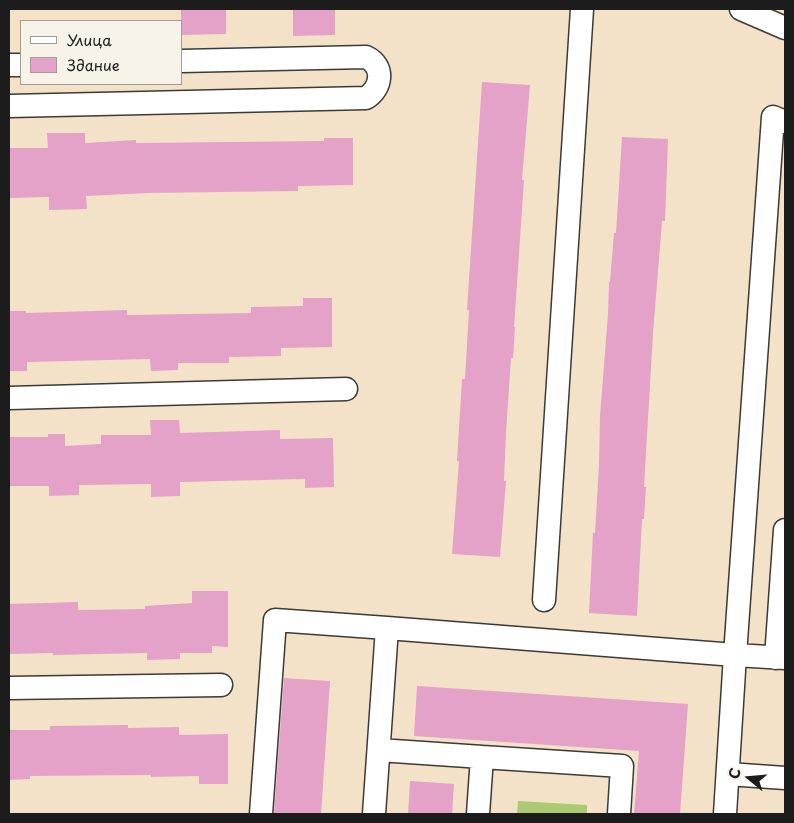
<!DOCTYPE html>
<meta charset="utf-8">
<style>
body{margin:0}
#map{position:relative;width:794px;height:823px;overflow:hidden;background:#f3e2c8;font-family:"Playpen Sans",sans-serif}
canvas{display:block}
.frame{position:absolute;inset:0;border:10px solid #1c1c1c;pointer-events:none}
.legend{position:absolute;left:20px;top:20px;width:162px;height:65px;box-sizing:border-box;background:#f7f3e8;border:1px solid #9f9d96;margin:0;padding:6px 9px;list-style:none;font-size:15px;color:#1c1c1c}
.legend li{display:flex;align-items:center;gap:10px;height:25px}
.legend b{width:25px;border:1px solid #9f9d96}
.north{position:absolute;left:724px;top:753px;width:50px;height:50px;-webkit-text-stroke:4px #f7f3e8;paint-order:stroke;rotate:287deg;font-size:14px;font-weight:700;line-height:20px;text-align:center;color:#1c1c1c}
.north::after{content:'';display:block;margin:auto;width:18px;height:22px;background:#1c1c1c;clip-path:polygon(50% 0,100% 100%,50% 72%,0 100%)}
</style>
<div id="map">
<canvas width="794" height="823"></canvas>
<div class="frame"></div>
<ul class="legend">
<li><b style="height:6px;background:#fff"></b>Улица</li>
<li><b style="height:14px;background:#e4a2c9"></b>Здание</li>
</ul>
<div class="north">С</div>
</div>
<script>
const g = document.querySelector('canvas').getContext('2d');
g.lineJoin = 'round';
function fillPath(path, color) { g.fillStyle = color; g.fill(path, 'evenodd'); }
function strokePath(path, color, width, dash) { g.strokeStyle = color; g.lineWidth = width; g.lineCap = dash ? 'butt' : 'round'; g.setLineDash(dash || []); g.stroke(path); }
const green = new Path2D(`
 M518,801L587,805V814H517Z`);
const building = new Path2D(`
 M181,9H226V34L181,35Z
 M293,9H335V35L293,36Z
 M482,82L530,85L522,180H524L514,327H515L513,358H511L506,432L504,481H506L500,557L452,554L459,461H457L462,379H465L469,310H467Z
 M47,133H85V143L136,140V143L324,141V138H353V185L298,186V191L148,193L86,196L87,209L49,210V197L9,198V148H48Z
 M622,137L668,139L665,221H662L653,333L644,487H646L644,519H642L637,616L589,613L593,533H595L599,465L600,416L608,314L609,282H610L614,233H616Z
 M303,298H332V347L281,348V356L229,357V363H178V370L151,371L150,359L27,362V371H9V311H26V313L127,310V315L251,313V307L303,306Z
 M150,420H179L180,433L280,430V439L333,438L334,487L305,488V479L180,482V496L151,497V484L79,485V495L49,496V486H9V437H48V434H65V446L101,444V435H151Z
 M192,591H228V647L212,646V653H180V659L147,660V653L53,655V653L9,654V604L78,602V610L145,609V606L192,603Z
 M284,678L330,681L321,814H274Z
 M417,686L688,704L680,814H634L639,751L414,736Z
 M128,725V728L179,727V735L228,734V784H199V776L151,777V775L30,776V779L9,780V730H50V726Z
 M410,781L454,784L452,814H408Z`);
const minor = new Path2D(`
 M741,9L785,28
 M9,65H21
 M9,106L366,98C382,88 385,66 366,57L181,61
 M785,122L773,117L735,655L785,658
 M9,398L346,389
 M544,600L582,9
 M776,658L785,530
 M9,688L221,685
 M379,750L482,757L478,814
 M482,757L622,766L619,814
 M728,774L785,778
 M261,814L275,620L387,628
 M374,814L387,628L735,655L725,814`);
fillPath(green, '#acca71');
fillPath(building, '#e4a2c9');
strokePath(minor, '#3c3a36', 25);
strokePath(minor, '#fff', 22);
</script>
